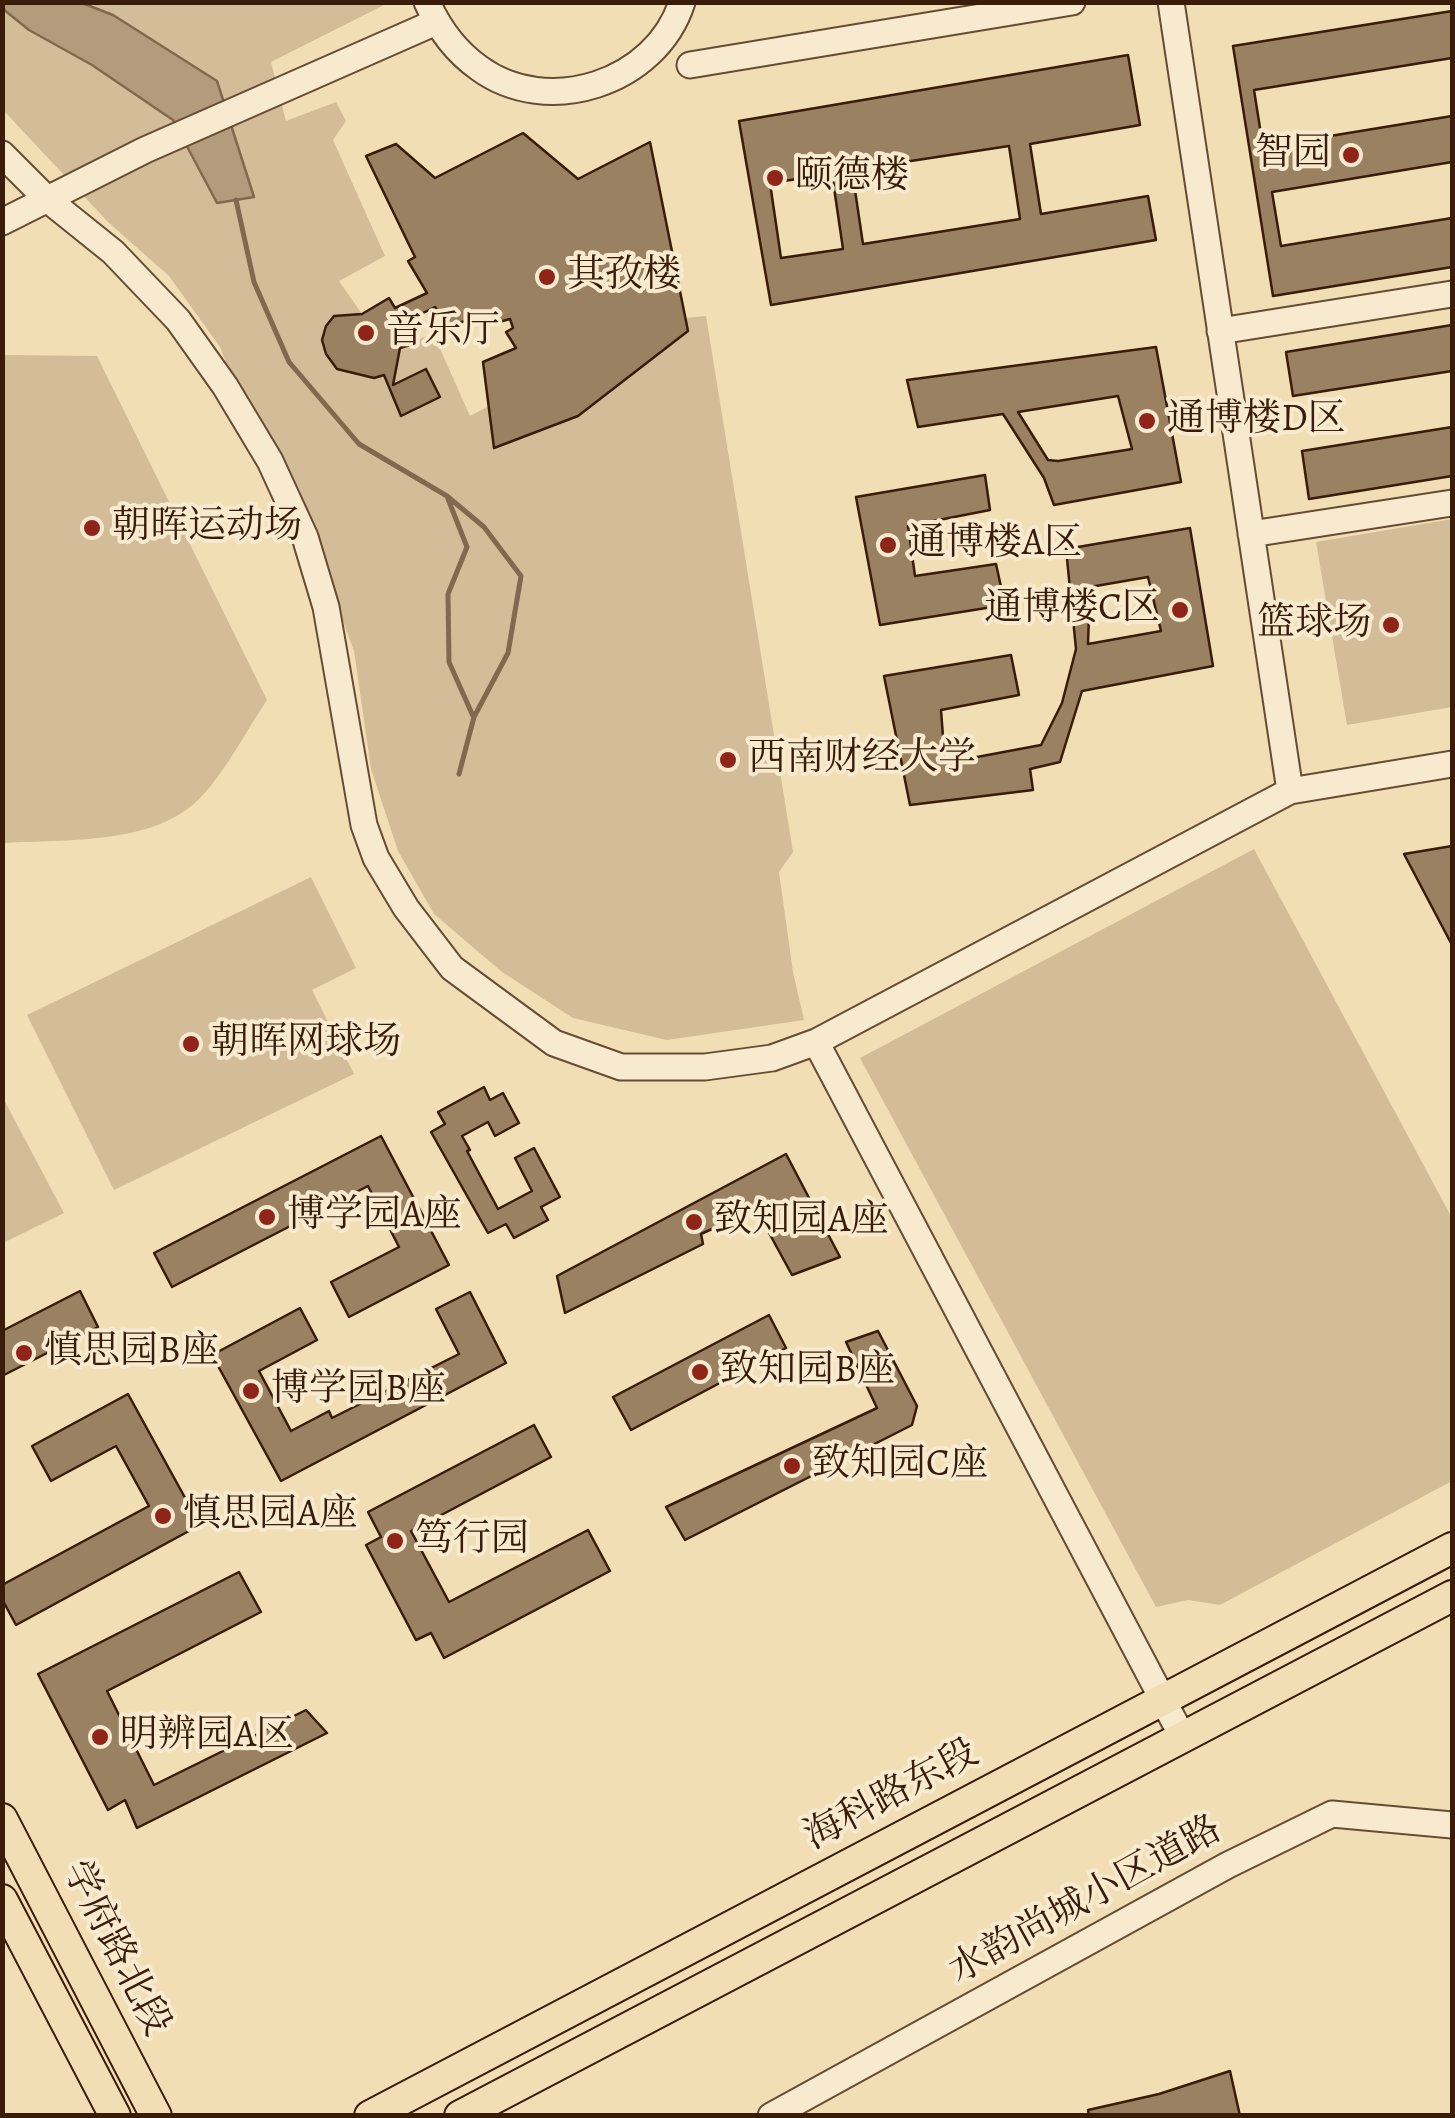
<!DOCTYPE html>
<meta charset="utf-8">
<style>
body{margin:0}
#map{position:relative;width:1455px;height:2118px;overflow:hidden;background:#f2deb5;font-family:Alegreya,serif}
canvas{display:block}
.frame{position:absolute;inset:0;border:5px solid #391c09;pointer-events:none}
</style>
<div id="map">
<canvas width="1455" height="2118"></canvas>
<div class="frame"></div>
</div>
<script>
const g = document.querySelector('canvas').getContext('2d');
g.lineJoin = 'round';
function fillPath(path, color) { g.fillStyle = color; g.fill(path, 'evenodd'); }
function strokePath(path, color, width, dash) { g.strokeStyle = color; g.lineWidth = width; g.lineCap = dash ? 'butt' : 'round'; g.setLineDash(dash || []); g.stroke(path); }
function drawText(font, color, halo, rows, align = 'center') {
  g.font = font + ' Alegreya,"Noto Serif SC",serif'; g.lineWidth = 8; g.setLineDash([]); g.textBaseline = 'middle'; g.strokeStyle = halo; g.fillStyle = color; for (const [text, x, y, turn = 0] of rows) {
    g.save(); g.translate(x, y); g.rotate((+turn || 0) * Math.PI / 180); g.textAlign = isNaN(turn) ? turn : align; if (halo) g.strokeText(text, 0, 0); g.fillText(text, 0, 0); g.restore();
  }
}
const green = new Path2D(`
 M3,3H388L271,62L286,121L336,102L346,121L333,140L385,256L339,281L362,314L334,316C317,335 323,350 337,369L374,378L384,375L400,348L433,333L470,416L489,406L495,448L578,416L688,331L685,318L706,316L793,852L779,872L793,972L804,1020L667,1040L573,1018L502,972L434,914L398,851L371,769L354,651L300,502L249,425L220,347L169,276L109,223L3,110Z
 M3,355L97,356L267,700C246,731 227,769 202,796C156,846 66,839 4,843L3,840Z
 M1452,519V707L1347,725L1316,542Z
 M1254,849L1452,1218V1481L1220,1605L1188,1600L1156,1607L860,1058Z
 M311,877L356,968L312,990L354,1074L114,1190L27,1015Z
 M2,1096L64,1213L3,1243H2Z`);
const water = new Path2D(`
 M2,3H82L113,15L217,81L254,197L217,203L173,120L92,65L29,30L3,9Z`);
const stream = new Path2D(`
 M236,200L254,282L289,362L359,444L447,496L484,527L521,576L508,653L474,717L459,774
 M448,499L467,547L448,594L449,662L473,716`);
const building = new Path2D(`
 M1452,11V58L1254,90L1263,147L1452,116V162L1272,192L1281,246L1452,218V267L1273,296L1233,46Z
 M1128,55L1140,125L1030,144L1041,214L1148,196L1156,240L771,305L739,121ZM1009,146L1020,219L863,244L852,170ZM832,174L843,249L781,258L770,183Z
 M523,133L578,179L650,142L688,331L578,416L494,448L483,362L516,348L506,332L513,328L510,319L499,322L492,312L447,327L435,307L403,323L413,344L400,348L393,385L426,369L440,397L401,416L384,375L374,378L337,369L326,354L322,340L326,326L334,316L362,314L389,298L395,308L427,293L408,261L415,257L366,156L396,144L435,178Z
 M1452,325V371L1293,396L1286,352Z
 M1156,347L1181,482L1054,505L1044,478L1003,414L918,427L907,380ZM1118,396L1132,449L1058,461L1048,460L1018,412Z
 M1452,427V476L1309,499L1302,451Z
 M985,475L990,510L908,526L915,576L996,564L1005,605L880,625L856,497Z
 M1190,528L1213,666L1082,691L1060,762L1030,769L1033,790L910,805L884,676L1011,655L1019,695L941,710L945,763L1041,745L1062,703L1076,649L1066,549ZM1148,577L1161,631L1088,644L1090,587Z
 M1452,846V945L1404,854Z
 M484,1087L490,1100L503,1093L519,1123L495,1136L488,1122L462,1136L470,1150L467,1151L498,1209L532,1191L515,1158L534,1148L560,1197L541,1207L548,1220L514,1238L506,1224L488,1233L431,1132L445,1124L438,1112Z
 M381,1136L449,1265L349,1317L331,1282L399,1247L368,1186L172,1287L154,1253Z
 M786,1154L840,1257L792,1275L756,1209L701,1234L703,1244L565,1313L557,1276Z
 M80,1291L98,1327L2,1376V1331Z
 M470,1292L506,1363L281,1481L212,1355L300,1308L317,1340L259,1371L291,1431L329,1411L332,1418L459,1354L436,1309Z
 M769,1315L786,1348L631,1430L613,1397Z
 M878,1331L917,1406L912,1425L685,1540L666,1507L877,1408L846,1342Z
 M128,1394L200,1525L16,1625L2,1599V1585L149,1506L116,1446L51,1481L32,1446Z
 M534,1425L551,1457L411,1531L449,1602L588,1530L610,1571L444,1658L431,1633L416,1640L366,1545L381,1537L368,1512Z
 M239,1572L261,1612L107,1691L154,1785L306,1710L327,1733L137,1828L125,1800L108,1810L38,1674Z
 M1230,2071L1240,2116H1089L1088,2110L1159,2094Z`);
const minor = new Path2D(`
 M427,2C439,29 455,51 479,68C547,118 656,84 682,2
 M1171,2L1290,791
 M690,65L1072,2
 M2,154L47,199L113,252L178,320L225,386L270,461L305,537L326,607L364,825L376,858L406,908L452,968L554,1043L621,1067H705L772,1058L816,1042L1290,791L1452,764
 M2,222L145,150L436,22
 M1220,331L1452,294
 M1251,534L1452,503
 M816,1042L1183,1738
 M771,2116L1228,1865L1332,1814L1452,1825`);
const major = new Path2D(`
 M2,1819L156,2116
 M2,1900L115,2116
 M370,2116L1452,1548
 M460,2116L1452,1596`);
const markers = [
 [1351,155,10,"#8f2418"],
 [775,178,10,"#8f2418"],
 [547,277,10,"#8f2418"],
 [366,333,10,"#8f2418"],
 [1147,421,10,"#8f2418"],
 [92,528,10,"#8f2418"],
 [888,545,10,"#8f2418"],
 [1180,610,10,"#8f2418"],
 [1391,625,10,"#8f2418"],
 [728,760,10,"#8f2418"],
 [191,1044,10,"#8f2418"],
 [267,1217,10,"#8f2418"],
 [694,1222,10,"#8f2418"],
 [24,1353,10,"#8f2418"],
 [700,1372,10,"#8f2418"],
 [251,1391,10,"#8f2418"],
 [792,1466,10,"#8f2418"],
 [163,1516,10,"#8f2418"],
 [395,1541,10,"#8f2418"],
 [100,1737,10,"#8f2418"]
];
const poiNames = [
 ["智园",1331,155,"right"],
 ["颐德楼",795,178],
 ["其孜楼",567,277],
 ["音乐厅",386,333],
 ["通博楼D区",1167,421],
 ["朝晖运动场",112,528],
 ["通博楼A区",908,545],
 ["通博楼C区",1160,610,"right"],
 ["篮球场",1371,625,"right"],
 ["西南财经大学",748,760],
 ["朝晖网球场",211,1044],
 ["博学园A座",287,1217],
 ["致知园A座",714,1222],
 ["慎思园B座",44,1353],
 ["致知园B座",720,1372],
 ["博学园B座",271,1391],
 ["致知园C座",812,1466],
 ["慎思园A座",183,1516],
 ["笃行园",415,1541],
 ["明辨园A区",120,1737]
];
const streetNames = [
 ["海科路东段",892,1796,-28],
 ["水韵尚城小区道路",1086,1901,-29],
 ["学府路北段",115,1949,63]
];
fillPath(green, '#d3bd98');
fillPath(water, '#b39c7b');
strokePath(water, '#82694d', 2.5);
strokePath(stream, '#82694d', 5);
fillPath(building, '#998162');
strokePath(building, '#391c09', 2.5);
strokePath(minor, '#674c34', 29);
strokePath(major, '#391c09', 34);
strokePath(minor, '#f7eacf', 25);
strokePath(major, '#f2deb5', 30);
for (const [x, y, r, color] of markers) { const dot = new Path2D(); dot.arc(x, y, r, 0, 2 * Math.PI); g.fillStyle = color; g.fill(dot); strokePath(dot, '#f7eacf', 4); }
drawText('38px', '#391c09', '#f7eacf', poiNames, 'left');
drawText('38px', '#391c09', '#f7eacf', streetNames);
</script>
